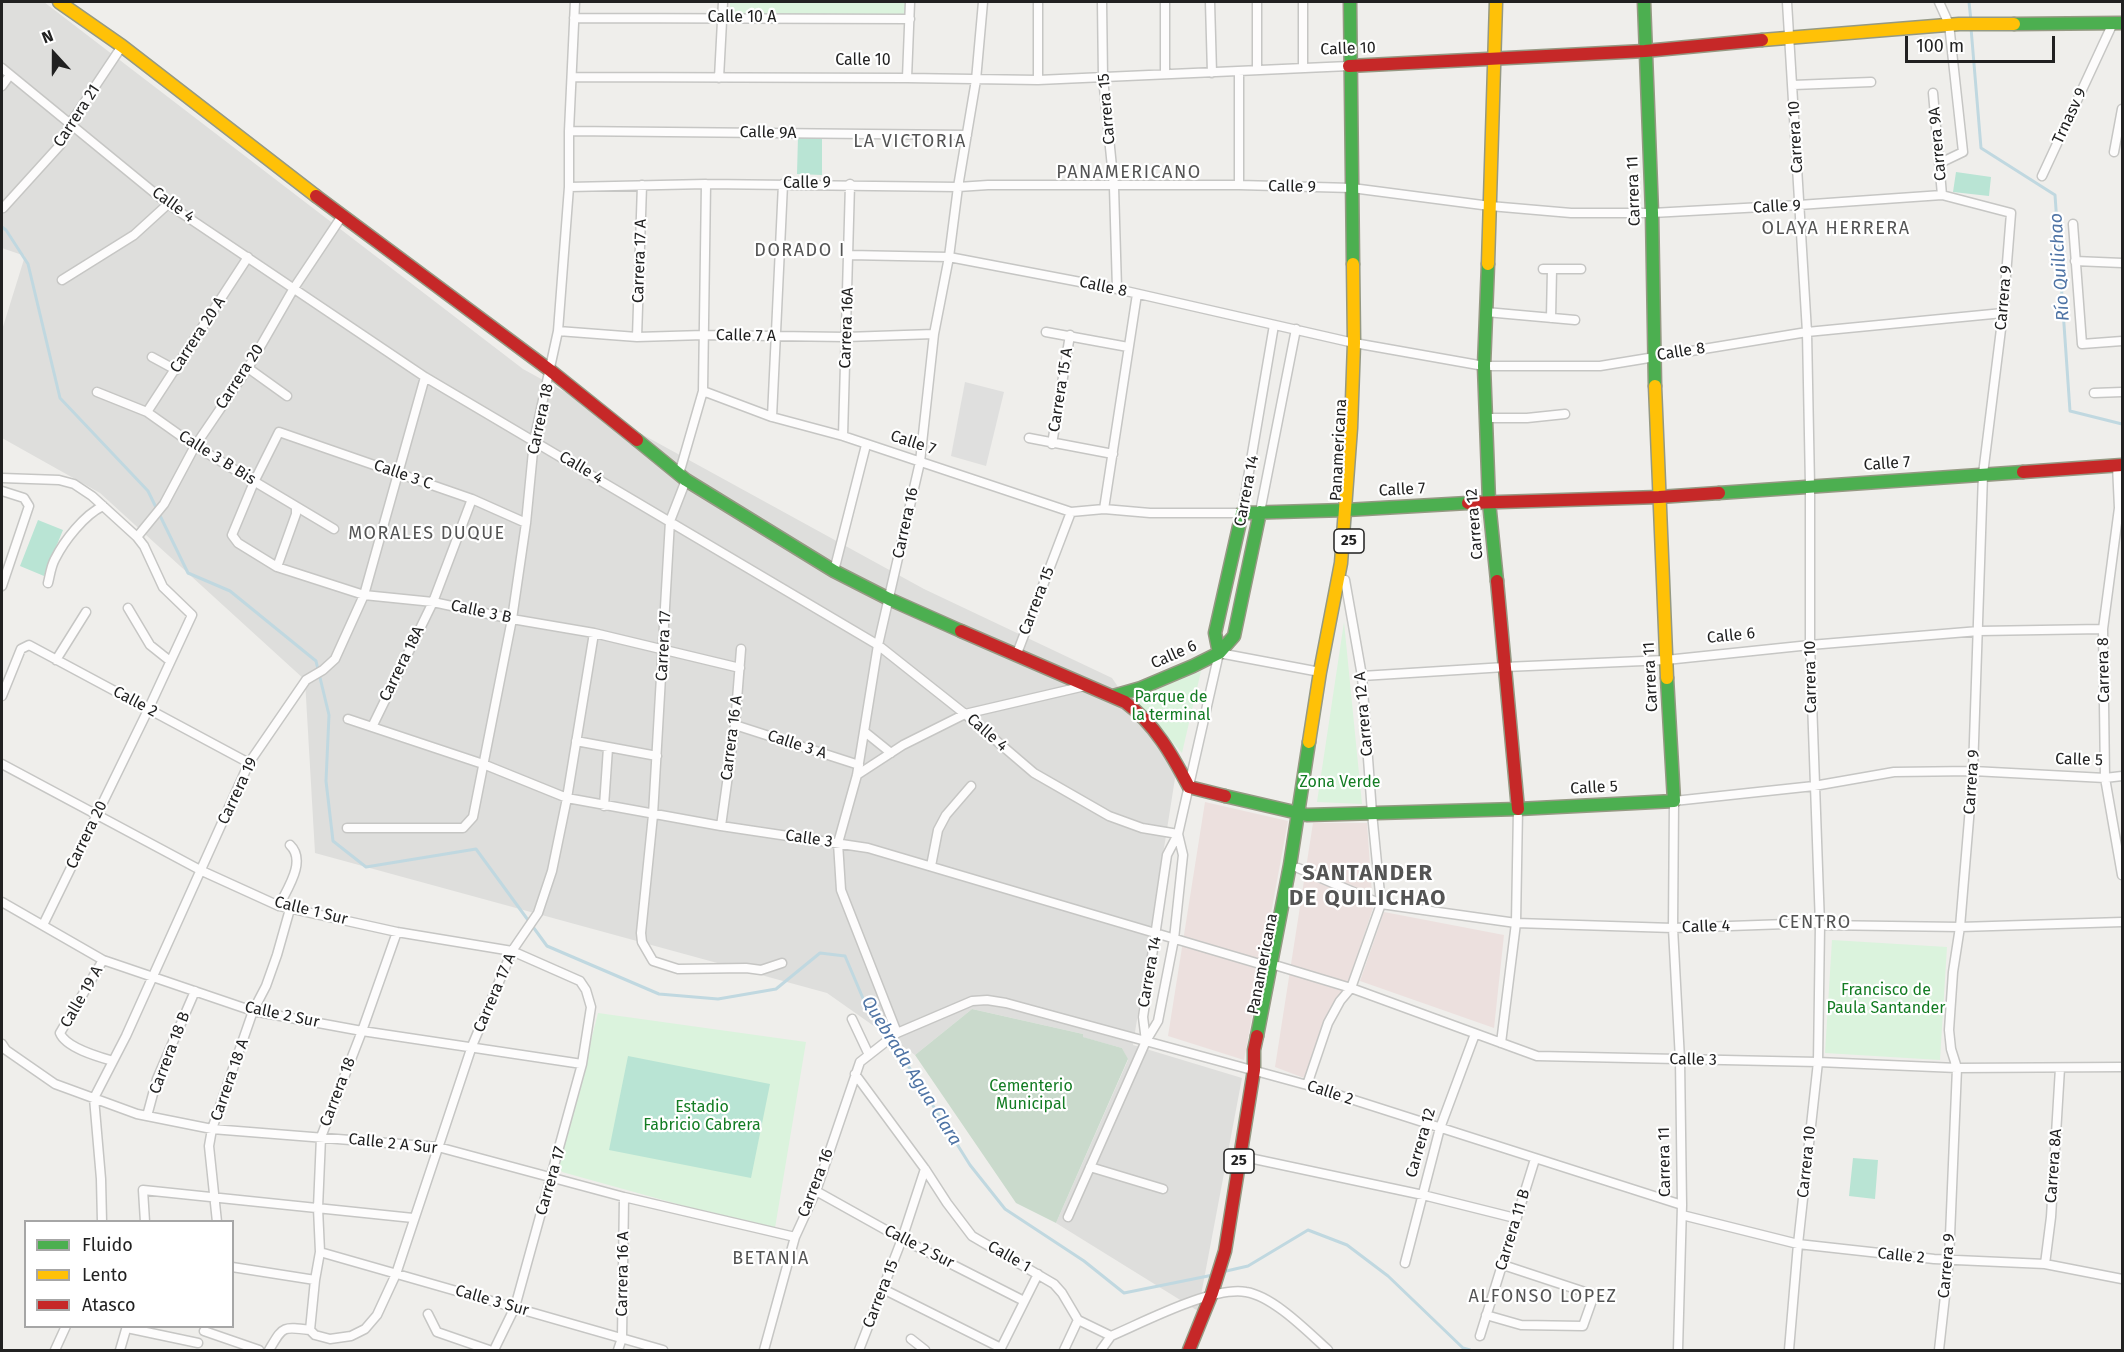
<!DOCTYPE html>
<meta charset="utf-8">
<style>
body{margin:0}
#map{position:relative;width:2124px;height:1352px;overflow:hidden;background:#efeeeb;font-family:"Fira Sans",sans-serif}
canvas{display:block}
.frame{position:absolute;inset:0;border:3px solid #212121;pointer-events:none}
.legend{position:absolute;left:24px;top:1220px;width:210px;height:108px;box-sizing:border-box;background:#fff;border:2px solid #a6a6a6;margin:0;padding:8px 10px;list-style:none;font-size:18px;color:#212121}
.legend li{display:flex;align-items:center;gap:12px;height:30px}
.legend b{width:30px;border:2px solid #a6a6a6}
.north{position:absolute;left:24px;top:24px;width:60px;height:60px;-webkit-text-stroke:4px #fff;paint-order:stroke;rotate:339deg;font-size:16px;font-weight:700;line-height:24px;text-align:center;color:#212121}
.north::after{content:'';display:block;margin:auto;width:21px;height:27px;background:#212121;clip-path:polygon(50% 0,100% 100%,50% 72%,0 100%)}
.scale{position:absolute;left:1905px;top:36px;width:150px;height:27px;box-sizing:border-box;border:3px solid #212121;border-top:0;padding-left:8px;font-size:18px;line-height:21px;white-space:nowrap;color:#212121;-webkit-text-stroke:4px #fff;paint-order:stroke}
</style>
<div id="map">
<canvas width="2124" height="1352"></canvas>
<div class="frame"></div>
<ul class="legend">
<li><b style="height:8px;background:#4caf50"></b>Fluido</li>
<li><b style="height:8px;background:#ffc107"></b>Lento</li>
<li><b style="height:8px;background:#c62828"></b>Atasco</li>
</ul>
<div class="north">N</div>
<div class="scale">100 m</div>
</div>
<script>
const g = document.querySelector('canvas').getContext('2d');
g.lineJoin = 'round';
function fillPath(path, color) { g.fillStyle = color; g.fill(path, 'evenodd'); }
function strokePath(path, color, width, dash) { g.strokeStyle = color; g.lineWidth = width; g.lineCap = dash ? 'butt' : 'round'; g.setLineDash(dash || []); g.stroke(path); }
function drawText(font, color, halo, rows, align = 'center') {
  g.font = font + ' "Fira Sans",sans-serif'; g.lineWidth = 4.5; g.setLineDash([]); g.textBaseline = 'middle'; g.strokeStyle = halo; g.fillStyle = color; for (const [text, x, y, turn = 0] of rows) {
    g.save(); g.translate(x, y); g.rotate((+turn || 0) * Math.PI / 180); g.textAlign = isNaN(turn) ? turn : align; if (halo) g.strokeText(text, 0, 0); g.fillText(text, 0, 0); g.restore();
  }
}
const residential = new Path2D(`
 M2,2H44L523,369L924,589L1112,678L1176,772L1133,1045L1242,1078L1198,1311L1056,1223L1128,1060L1122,1048L1082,1037L1083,1034L972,1009L915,1055L827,993L315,853L305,680L100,493L2,438V330L25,256L2,248Z`);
const commercial = new Path2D(`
 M1205,802L1288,821L1244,1060L1168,1036Z
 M1313,823H1367L1373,908L1349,980L1304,1078L1275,1067Z
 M1384,912L1504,935L1494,1028L1360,981Z`);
const cemetery = new Path2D(`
 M972,1009L1083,1034V1037L1122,1048L1128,1059L1056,1223L1016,1203L915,1055Z`);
const park = new Path2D(`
 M730,2H906V18L730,14Z
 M1344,622L1362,804L1317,802Z
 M1201,671L1182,753L1134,699Z
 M1832,940L1947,947L1940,1060L1825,1053Z
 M598,1013L806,1042L775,1228L771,1230L562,1172L559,1166Z`);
const pitch = new Path2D(`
 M822,135V175L797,174L798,136Z
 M1956,172L1991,177L1989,196L1953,192Z
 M38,520L63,530L44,576L20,566Z
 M628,1056L770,1084L751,1178L609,1150Z
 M1853,1158L1878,1160L1875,1199L1849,1196Z`);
const parking = new Path2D(`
 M965,382L1004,392L986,466L951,456Z`);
const stream = new Path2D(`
 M1969,2L1971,21
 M1971,28L1981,148L2055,195L2070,411L2122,424
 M2,227L6,230L28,264L60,398L148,491L188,573L230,591L316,661L329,715L326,781L333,841L366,867L476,849L547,946L659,994L718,999L776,989L820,953L845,956L865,1003L902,1056L970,1165L1005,1209L1084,1261L1124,1293L1213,1275
 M1222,1272L1248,1266L1308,1230L1347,1245L1388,1276L1463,1348L1470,1350`);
const street = new Path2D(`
 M1038,2V80
 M1102,2L1103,78L1114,187L1117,289
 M1210,2L1212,73
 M1787,2L1807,332L1810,486V645L1820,925L1818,1062L1798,1244L1789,1350
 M1939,2L1949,24L1963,152L1940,163
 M574,18L910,19
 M1303,67V2
 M2,68L168,204L425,377L878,645L965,714L1034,773L1109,816L1142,828L1178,834
 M1257,70V2
 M1239,72V185
 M1165,74V2
 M573,77L907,78L1038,80L1349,66
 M719,78L723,2
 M907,78L910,2
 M1793,85L1871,82
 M2,86L10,75
 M1933,93L1942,195
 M569,131L967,135
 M2114,152L2122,109
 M2042,176L2113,23
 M569,187L706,184L958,187L988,185H1239L1352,188L1490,206L1571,213H1652L1799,205L1942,195L2011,213L2003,313L1983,474L1973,771L1960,927L1953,972L1949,1030L1951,1049L1957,1068L1949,1260L1939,1350
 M3,208L61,144L70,124L122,46
 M2073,224L2082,344L2122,341
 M849,255L949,257L1117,289L1354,343
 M2075,261L2122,263
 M1543,269H1581
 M62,280L134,235L168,204
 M1486,312L1575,320
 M1551,318L1552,269
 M558,331L637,337L704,335L846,337L934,334
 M1046,332L1128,347
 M637,337L642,185
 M1360,344L1484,366H1600L1807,332L2003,313
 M152,357L176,370
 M248,368L287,396
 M703,391L772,417L843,436L1071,512L1104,509L1150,513H1242L1274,325
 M97,392L147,412L195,446L334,529
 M2094,393L2122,392
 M147,412L248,257
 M772,417L783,184
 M1486,418H1527L1565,414
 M843,436L850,184
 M1029,438L1113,454
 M1052,444L1070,335
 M2117,465L2119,508L2103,629L2105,778L2122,875
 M679,474L703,391L706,184
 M2,478L59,480L74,484L92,496L137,537L144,546L163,587L192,615L148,710L43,925
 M686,480L670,521L653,815L641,933L642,942L653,961L678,969L746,968L761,970L782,963
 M2,491L24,498L29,506L2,586
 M1104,509L1137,294
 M1260,512L1296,329
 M526,523L472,499L279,432L254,482L232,535L238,543L277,567L364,595L433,602L512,619L594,633L740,668
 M137,537L164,504L195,446L248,368L294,288L342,216
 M277,567L296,514V508
 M834,571L866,445
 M48,583C50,575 51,566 55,559C64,541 84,515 103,506
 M128,608L150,645L170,661
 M1016,656L1071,512
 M56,660L86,612
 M1362,676L1505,667L1666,660L1810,645L1979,631L2103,629
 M2,696L21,649L29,645L249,763
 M348,719L483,764L567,798L721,826L868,848L1270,967
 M735,725L859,765
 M372,727L433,602L472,499
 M865,732L891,753
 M576,741L657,756
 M2,764L202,871L279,906L397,932L512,951L580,981L586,990L591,1007L582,1064L515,1307L494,1350
 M857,775L903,745L965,714L1085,686
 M604,806L608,748
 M721,826L735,725L741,649
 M347,828H463L473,817L512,619L526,523L534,441L558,331L569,187V131L575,2
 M931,866L938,830L946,815L971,786
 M1298,868L1381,904L1516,923L1673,928L1815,923L1820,925L1960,927L2122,922
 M2,902L103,960L253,1011L362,1031L582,1064
 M279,906C287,889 307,861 290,845
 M103,960L60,1033C66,1048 99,1057 113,1061
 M1278,966L1351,988L1537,1056L1818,1062L1957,1068L2122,1067
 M852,1019L869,1055
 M897,1033L841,890L838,843L857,775L878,645L920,462L934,334L949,257L958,187L976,80L983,2
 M1146,1041L1143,1017L1167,855L1178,834L1219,653L1320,672
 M1501,1043L1516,923L1518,809
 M2,1044L6,1050L55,1084L137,1114L212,1129L438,1147L624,1197L795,1237
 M855,1074L925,1169L947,1203L972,1236L1054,1284L1062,1293L1078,1320L1111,1336C1144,1322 1212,1286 1246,1292C1273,1296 1308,1332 1328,1350
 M1307,1085L1328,1023L1340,1001L1351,988L1381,904L1372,813L1362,676L1345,580
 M147,1116L157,1079L195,991
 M1240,1156L1423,1195L1515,1218
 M1090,1167L1163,1189
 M816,1191L902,1239L1024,1301
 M1682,1215L1798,1244L1934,1259L2045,1264L2122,1279
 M1068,1217L1146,1041L1158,1021L1174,939L1183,855L1178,834
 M102,1222L101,1179L94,1098L126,1036L249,763L306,680L323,670L335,659L364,595L425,377
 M145,1222L143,1190L413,1218
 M217,1222L209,1146L212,1129L253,1011L266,986L277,955L290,909
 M320,1252L663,1350
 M1405,1263L1440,1128L1475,1034
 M2045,1264L2051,1217L2060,1068
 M232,1267L315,1280
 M883,1289L1001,1348
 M428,1314L437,1332L489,1350
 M1486,1315L1521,1325L1583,1326L1594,1295L1503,1265
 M127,1328L198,1343
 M310,1330L315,1280L320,1252L318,1208L321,1137L362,1031L397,932
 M204,1331L259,1350
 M1480,1336L1535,1159
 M911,1339L925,1350
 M55,1350L66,1326
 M120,1350L127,1326
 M269,1350C283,1327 281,1326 310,1330L315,1335L330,1339L351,1336L365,1329L377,1315L396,1274L472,1046L512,951L538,913L552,871L567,798L594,633
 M618,1350L622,1338L624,1197
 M764,1350L795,1237L816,1191L860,1062L897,1033L972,1001L987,1000L1006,1003L1307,1085L1682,1205
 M859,1350L902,1239L925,1169
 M1000,1350L1038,1274
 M1064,1350L1078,1320
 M1101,1350L1111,1336
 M1678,1350L1682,1205L1680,1060L1673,928L1674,801L1814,786L1894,772L1973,771L2105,778L2122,776`);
const fast = new Path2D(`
 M1350,2L1353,264
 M1644,2L1652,213L1655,386
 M2014,24L2122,23
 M1488,264L1484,366L1489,502L1497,581
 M637,440L686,480L834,571L889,599L961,631
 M1719,493L2023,472
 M1219,653L1215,633L1242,513L1346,510L1468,503
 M1113,696L1141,688L1193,666L1219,653L1234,636L1260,512
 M1225,796L1307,815L1518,809L1674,801L1667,678
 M1257,1036L1290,865L1309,742`);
const slow = new Path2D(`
 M59,2L122,46L316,196
 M1762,40L1959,24H2014
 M1488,264L1496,2
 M1655,386L1667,678
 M1309,742L1320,672L1341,563L1351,428L1354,343L1353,264`);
const jam = new Path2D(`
 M1349,66L1645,51L1762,40
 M316,196L551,371L637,440
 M2023,472L2122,465
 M1468,503L1659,497L1719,493
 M1497,581L1518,809
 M961,631L1125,702C1155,724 1172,755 1189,787L1225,796
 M1189,1350L1212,1293L1225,1251L1254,1070V1050L1257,1036`);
const shields = [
 [1349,541,30],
 [1239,1161,30]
];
const shieldNames = [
 ["25",1349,541],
 ["25",1239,1161]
];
const streetNames = [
 ["Calle 10 A",742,18],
 ["Calle 10",1348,49,-2],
 ["Calle 10",863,61],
 ["Carrera 15",1107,109,-95],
 ["Carrera 21",77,116,-57],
 ["Trnasv 9",2070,116,-65],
 ["Calle 9A",768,133,1],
 ["Carrera 10",1796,137,-93],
 ["Carrera 9A",1938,144,-95],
 ["Calle 9",807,184],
 ["Calle 9",1292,187,1],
 ["Carrera 11",1634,191,-92],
 ["Calle 4",173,205,36],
 ["Calle 9",1777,207,-3],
 ["Carrera 17 A",640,261,-88],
 ["Calle 8",1103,287,12],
 ["Carrera 9",2004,298,-85],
 ["Carrera 16A",847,328,-88],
 ["Carrera 20 A",198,335,-57],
 ["Calle 7 A",746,336,1],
 ["Calle 8",1681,352,-9],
 ["Carrera 20",240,377,-57],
 ["Carrera 15 A",1061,390,-81],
 ["Carrera 18",541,419,-78],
 ["Calle 7",913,443,18],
 ["Panamericana",1339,450,-87],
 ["Calle 3 B Bis",217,458,32],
 ["Calle 7",1887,464,-4],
 ["Calle 4",581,468,31],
 ["Calle 3 C",403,475,19],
 ["Calle 7",1402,490,-3],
 ["Carrera 14",1247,491,-79],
 ["Carrera 16",906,523,-78],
 ["Carrera 12",1475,524,-95],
 ["Carrera 15",1037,601,-69],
 ["Calle 3 B",481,612,12],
 ["Calle 6",1731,636,-6],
 ["Carrera 17",664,646,-87],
 ["Calle 6",1174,655,-24],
 ["Carrera 18A",402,664,-64],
 ["Carrera 8",2104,670,-91],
 ["Carrera 11",1651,677,-93],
 ["Carrera 10",1811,677,-91],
 ["Calle 2",135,702,28],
 ["Carrera 12 A",1364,714,-95],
 ["Calle 4",987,733,41],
 ["Carrera 16 A",732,738,-83],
 ["Calle 3 A",797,745,18],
 ["Calle 5",2079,760,2],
 ["Carrera 9",1972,782,-86],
 ["Calle 5",1594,788,-3],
 ["Carrera 19",238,791,-65],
 ["Carrera 20",87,835,-64],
 ["Calle 3",809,839,8],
 ["Calle 1 Sur",311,911,14],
 ["Calle 4",1706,927,-2],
 ["Panamericana",1263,964,-79],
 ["Carrera 14",1150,972,-80],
 ["Carrera 17 A",495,993,-67],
 ["Calle 19 A",82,997,-60],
 ["Calle 2 Sur",282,1015,12],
 ["Carrera 18 B",170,1053,-69],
 ["Calle 3",1693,1060,1],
 ["Carrera 18 A",230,1080,-71],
 ["Carrera 18",338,1092,-69],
 ["Calle 2",1330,1093,18],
 ["Carrera 12",1421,1143,-74],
 ["Calle 2 A Sur",393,1144,6],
 ["Carrera 11",1665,1162,-91],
 ["Carrera 10",1807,1162,-84],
 ["Carrera 8A",2054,1166,-86],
 ["Carrera 17",551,1181,-74],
 ["Carrera 16",816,1183,-69],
 ["Carrera 11 B",1513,1230,-73],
 ["Calle 2 Sur",919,1247,27],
 ["Calle 2",1901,1256,6],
 ["Calle 1",1009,1257,30],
 ["Carrera 9",1947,1266,-85],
 ["Carrera 16 A",623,1274,-89],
 ["Carrera 15",881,1294,-69],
 ["Calle 3 Sur",492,1301,16]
];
const parkNames = [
 ["Parque de",1171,698],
 ["la terminal",1171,716],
 ["Zona Verde",1340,783],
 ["Francisco de",1886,991],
 ["Paula Santander",1886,1009],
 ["Cementerio",1031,1087],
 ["Municipal",1031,1105],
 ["Estadio",702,1108],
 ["Fabricio Cabrera",702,1126]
];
const neighbourhoodNames = [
 ["LA VICTORIA",910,142],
 ["PANAMERICANO",1129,173],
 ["OLAYA HERRERA",1836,229],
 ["DORADO I",800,251],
 ["MORALES DUQUE",427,534],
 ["CENTRO",1815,923],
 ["BETANIA",771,1259],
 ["ALFONSO LOPEZ",1543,1297]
];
const waterNames = [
 ["Río Quilichao",2060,267,-94],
 ["Quebrada Agua Clara",911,1071,58]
];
const districtNames = [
 ["SANTANDER",1368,874],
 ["DE QUILICHAO",1368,899]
];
fillPath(residential, '#dededc');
fillPath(commercial, '#ece0de');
fillPath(cemetery, '#cadacc');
fillPath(park, '#dbf3dd');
fillPath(pitch, '#b9e4d4');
fillPath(parking, '#dfdfde');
strokePath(stream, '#c0d8e0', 3);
strokePath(street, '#c6c6c4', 11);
strokePath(fast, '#959983', 15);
strokePath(slow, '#959983', 15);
strokePath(jam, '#959983', 15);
strokePath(street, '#fdfcfc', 8);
strokePath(fast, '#4caf50', 12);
strokePath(slow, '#ffc107', 12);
strokePath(jam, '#c62828', 12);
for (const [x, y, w] of shields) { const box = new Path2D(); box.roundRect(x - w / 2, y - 12, w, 24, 4.5); g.fillStyle = '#fff'; g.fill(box); strokePath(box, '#212121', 1.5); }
drawText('bold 15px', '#212121', null, shieldNames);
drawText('16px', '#212121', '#fff', streetNames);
drawText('16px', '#137c23', '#fff', parkNames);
g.letterSpacing = '1.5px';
drawText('18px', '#545454', '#fff', neighbourhoodNames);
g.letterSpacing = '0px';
drawText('italic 18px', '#4f74a5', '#fff', waterNames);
g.letterSpacing = '1.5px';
drawText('bold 22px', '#545454', '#fff', districtNames);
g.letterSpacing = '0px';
</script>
